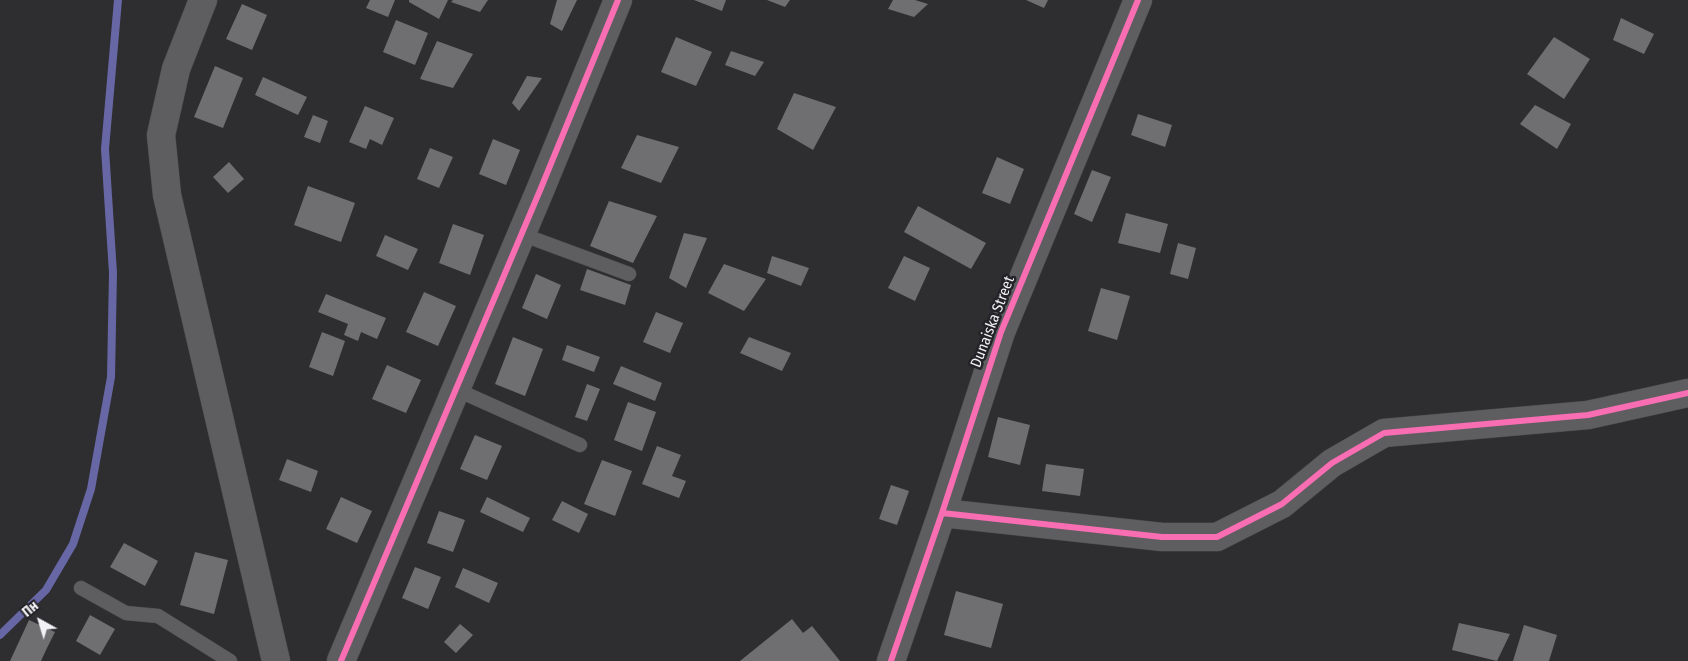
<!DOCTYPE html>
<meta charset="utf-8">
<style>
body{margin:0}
#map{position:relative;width:1688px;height:661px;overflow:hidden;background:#2e2e31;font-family:"Fira Sans Condensed",sans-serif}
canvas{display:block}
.north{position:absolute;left:15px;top:596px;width:50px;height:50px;-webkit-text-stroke:4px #232329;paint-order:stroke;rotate:321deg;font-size:14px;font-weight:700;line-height:20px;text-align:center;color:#f2f2f6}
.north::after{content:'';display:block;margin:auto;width:18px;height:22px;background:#f2f2f6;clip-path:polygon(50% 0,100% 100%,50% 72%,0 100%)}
</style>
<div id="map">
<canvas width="1688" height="661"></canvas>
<div class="north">Пн</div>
</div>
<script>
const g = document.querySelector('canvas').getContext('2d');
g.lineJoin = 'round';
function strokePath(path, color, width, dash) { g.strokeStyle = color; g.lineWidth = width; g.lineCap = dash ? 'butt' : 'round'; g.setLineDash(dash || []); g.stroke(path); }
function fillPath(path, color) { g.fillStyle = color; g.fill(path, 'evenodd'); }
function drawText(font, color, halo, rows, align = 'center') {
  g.font = font + ' "Fira Sans Condensed",sans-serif'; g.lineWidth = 5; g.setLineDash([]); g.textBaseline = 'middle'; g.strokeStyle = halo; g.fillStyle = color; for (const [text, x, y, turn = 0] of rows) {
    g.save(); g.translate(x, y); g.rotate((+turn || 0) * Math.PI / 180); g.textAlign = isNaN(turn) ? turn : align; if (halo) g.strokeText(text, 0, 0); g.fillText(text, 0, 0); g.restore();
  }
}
const stream = new Path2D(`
 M0,635L46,590L73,544L91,489L111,377L113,273L105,149L118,0`);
const building = new Path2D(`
 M370,0H395L388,17L366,8Z
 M409,0H448L439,19L409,2Z
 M453,0H488L480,12L451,2Z
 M557,0H577L562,31L550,24Z
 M694,0H726L722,11Z
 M767,0H790L785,7Z
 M893,0H915L928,4L914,17L888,9Z
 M1026,0H1048L1044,8Z
 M242,4L267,15L252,50L226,39Z
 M1621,18L1654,34L1644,54L1613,40Z
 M396,20L428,33L415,65L383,52Z
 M676,37L712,52L696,86L661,72Z
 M1554,37L1590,59L1564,99L1527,74Z
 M437,41L473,54L453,88L420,79Z
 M731,51L764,62L755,76L725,65Z
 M215,66L243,78L223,128L194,117Z
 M527,76L542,78L519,111L512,103Z
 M263,77L307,97L298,115L255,95Z
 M794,93L836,107L813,150L777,129Z
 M1535,105L1571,124L1557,149L1520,124Z
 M365,106L394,118L382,145L370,139L366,149L349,142Z
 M1138,114L1172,125L1165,147L1131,135Z
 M313,115L328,121L320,143L304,137Z
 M637,135L679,147L661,183L621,168Z
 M493,139L520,150L506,185L479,174Z
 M430,148L453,157L439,188L417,179Z
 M997,157L1024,169L1010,204L982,193Z
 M229,162L244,179L228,193L213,177Z
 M1092,170L1111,177L1092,222L1074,214Z
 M308,186L355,203L341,242L294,225Z
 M609,201L657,216L633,263L590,246Z
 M918,206L986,243L971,269L904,232Z
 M1126,213L1168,224L1160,253L1118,243Z
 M453,224L484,235L470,275L439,263Z
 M684,233L707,238L686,288L669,278Z
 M385,235L418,249L408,270L376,256Z
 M1178,243L1196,248L1188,279L1170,274Z
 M772,256L809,268L801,286L767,273Z
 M904,256L930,268L915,301L888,288Z
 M724,264L766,279L744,311L708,293Z
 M587,269L631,285L625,305L580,290Z
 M536,274L561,285L547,319L522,308Z
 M1101,288L1130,296L1117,340L1088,331Z
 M424,292L456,306L438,346L406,332Z
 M326,294L386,318L377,339L361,332L358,341L344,335L348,324L318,312Z
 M656,312L683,323L670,353L643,342Z
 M322,332L345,341L333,376L309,367Z
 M513,337L543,349L525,396L495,384Z
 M749,337L791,353L782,371L740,353Z
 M567,345L600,357L594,372L562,360Z
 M387,365L421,380L406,413L372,399Z
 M621,366L662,383L655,401L613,384Z
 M587,384L600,389L587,421L575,417Z
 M628,402L656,412L642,451L614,440Z
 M998,417L1030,425L1020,465L988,457Z
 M475,435L502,446L487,480L460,469Z
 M657,446L681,455L672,476L686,481L679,498L642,484Z
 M287,459L318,471L311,492L279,480Z
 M602,460L632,471L615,516L584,504Z
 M1046,464L1084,469L1080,496L1042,491Z
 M891,485L909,491L897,525L879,519Z
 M341,497L372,511L357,543L326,529Z
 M487,497L530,518L523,532L480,512Z
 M562,501L588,514L579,533L552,520Z
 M439,511L465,520L453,552L427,543Z
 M124,543L158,561L145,586L110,567Z
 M195,552L228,560L214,614L180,605Z
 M415,567L441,577L428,609L402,598Z
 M463,568L498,583L489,603L455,587Z
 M956,591L1003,604L991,648L944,635Z
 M90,615L115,629L100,655L76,641Z
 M792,619L803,633L812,626L840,661H740Z
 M29,620L55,632L46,650L41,661H10Z
 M1459,623L1510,634L1497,661L1452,650Z
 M460,624L473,635L456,653L444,642Z
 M1524,625L1557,635L1549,661H1513Z`);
const lane = new Path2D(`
 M521,234L629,274
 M455,389L580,445
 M81,588L126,613L158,616L230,661`);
const street = new Path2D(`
 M203,0L176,69L161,135L167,195L276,661
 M942,513L1162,537H1217L1282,504L1332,463L1384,433L1588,415L1688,393
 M341,661L541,188L618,0
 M891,661L942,513L1001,332L1138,0`);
const cycleway = new Path2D(`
 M942,513L1162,537H1217L1282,504L1332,463L1384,433L1588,415L1688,393
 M341,661L541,188L618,0
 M891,661L942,513L1001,332L1138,0`);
const streetNames = [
 ["Dunaiska Street",993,322,-69]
];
strokePath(stream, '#6867a5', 8);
fillPath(building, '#6f6f72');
strokePath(lane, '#4b4b4d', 15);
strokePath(street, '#4b4b4d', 29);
strokePath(lane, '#5e5e61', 14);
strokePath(street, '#5e5e61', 28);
strokePath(cycleway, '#f96db3', 6);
drawText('15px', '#f2f2f6', '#232329', streetNames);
</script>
